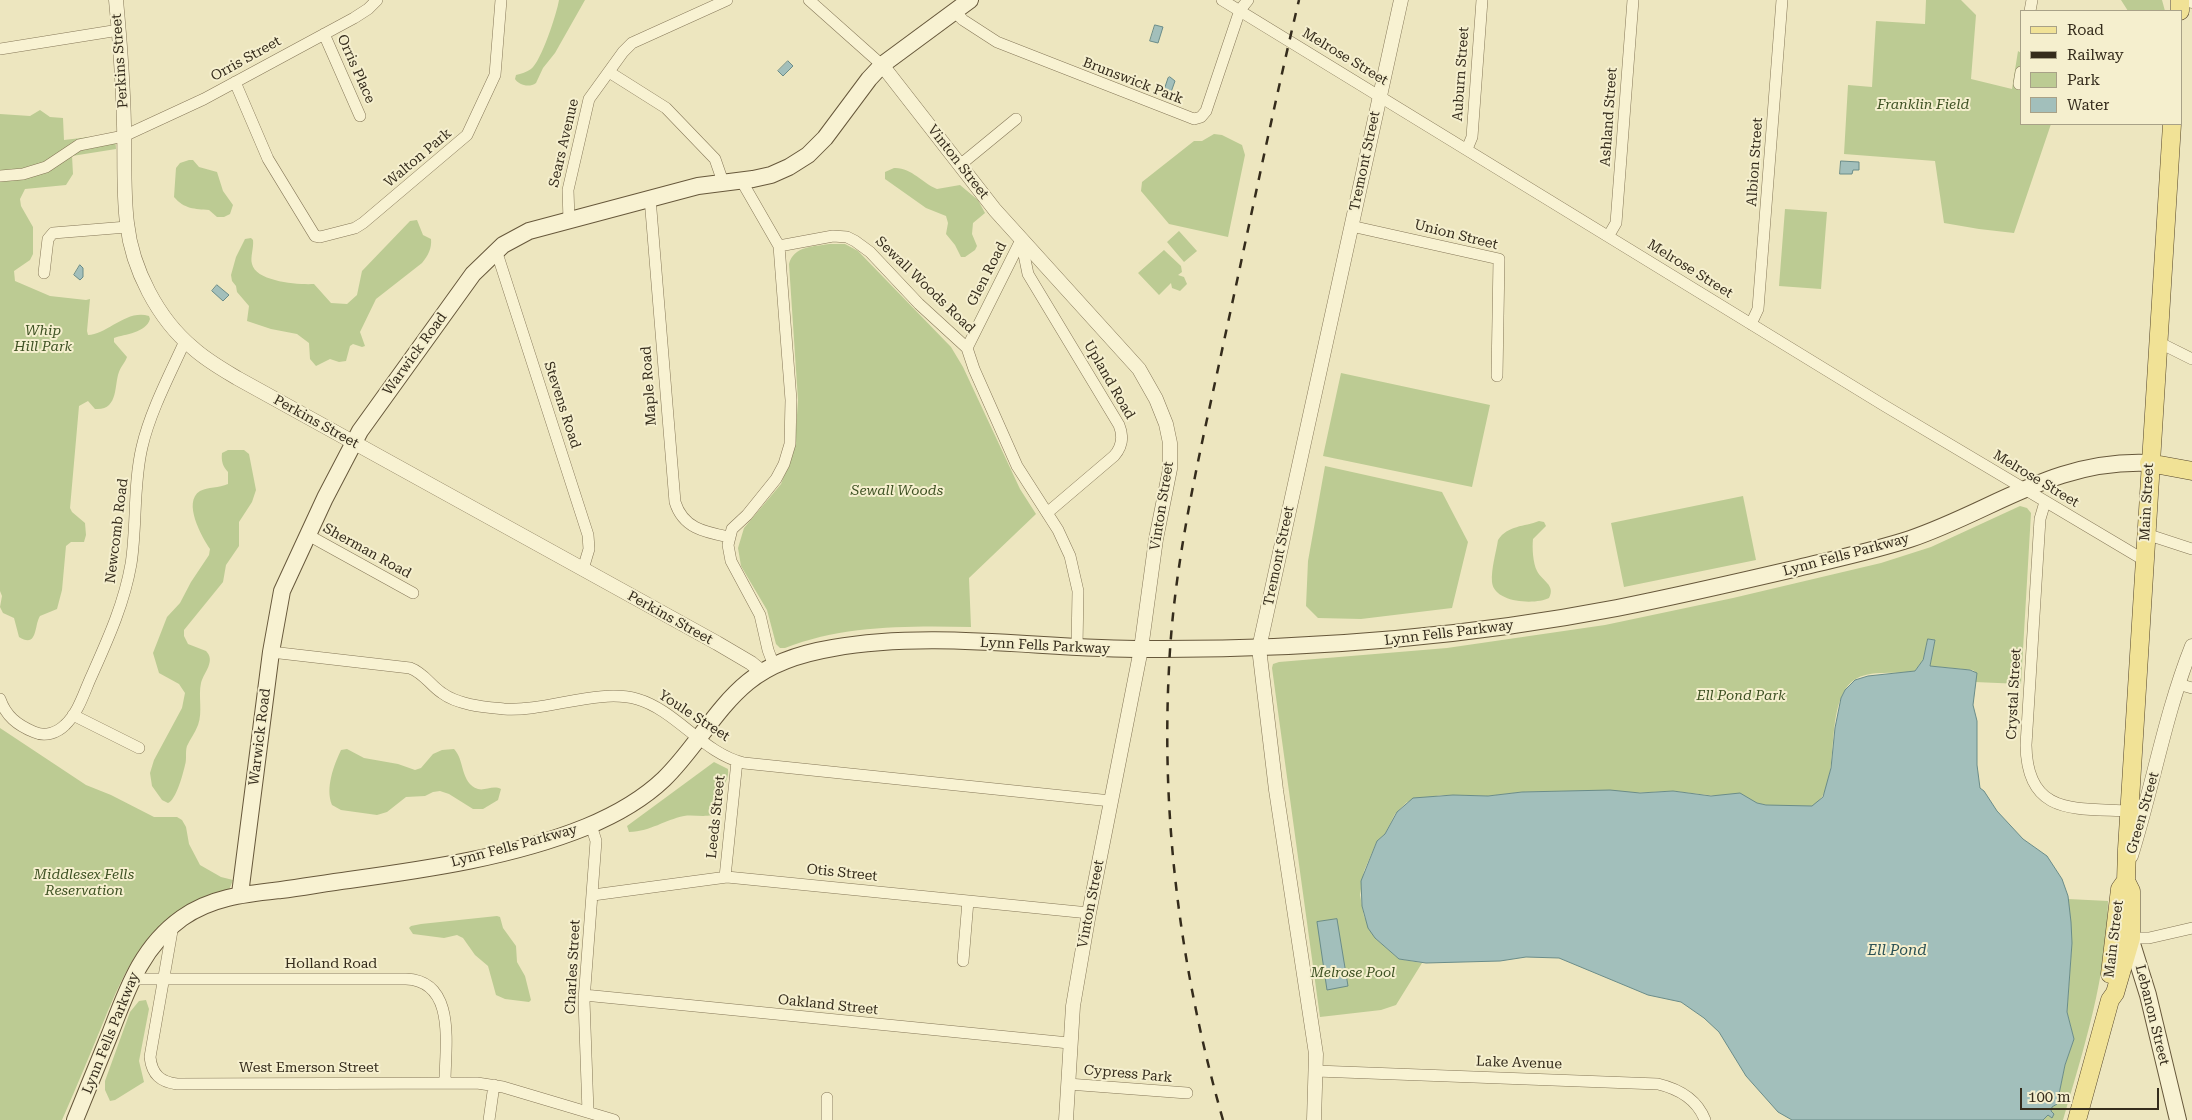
<!DOCTYPE html>
<style>
body{margin:0}
#map{position:relative;width:2192px;height:1120px;overflow:hidden;background:#ede6bf;font-family:"Roboto Serif",serif}
canvas{display:block}
.legend{position:absolute;left:2020px;top:10px;width:162px;height:115px;box-sizing:border-box;background:#f5efce;border:1px solid #a8a187;margin:0;padding:6px 9px;list-style:none;font-size:15px;color:#352c1c}
.legend li{display:flex;align-items:center;gap:10px;height:25px}
.legend b{width:25px;border:1px solid #a8a187}
.scale{position:absolute;left:2020px;top:1088px;width:139px;height:22px;box-sizing:border-box;border:2px solid #352c1c;border-top:0;padding-left:6px;font-size:15px;line-height:18px;white-space:nowrap;color:#352c1c;-webkit-text-stroke:4px #f5efce;paint-order:stroke}
</style>
<div id="map">
<canvas width="2192" height="1120"></canvas>
<ul class="legend">
<li><b style="height:6px;background:#f1e296"></b>Road</li>
<li><b style="height:6px;background:#352c1c"></b>Railway</li>
<li><b style="height:14px;background:#bccb93"></b>Park</li>
<li><b style="height:14px;background:#a2bfbb"></b>Water</li>
</ul>
<div class="scale">100 m</div>
</div>
<script>
const g = document.querySelector('canvas').getContext('2d');
g.lineJoin = 'round';
function fillPath(path, color) { g.fillStyle = color; g.fill(path, 'evenodd'); }
function strokePath(path, color, width, dash) { g.strokeStyle = color; g.lineWidth = width; g.lineCap = dash ? 'butt' : 'round'; g.setLineDash(dash || []); g.stroke(path); }
function drawText(font, color, halo, rows, align = 'center') {
  g.font = font + ' "Roboto Serif",serif'; g.lineWidth = 4; g.setLineDash([]); g.textBaseline = 'middle'; g.strokeStyle = halo; g.fillStyle = color; for (const [text, x, y, turn = 0] of rows) {
    g.save(); g.translate(x, y); g.rotate((+turn || 0) * Math.PI / 180); g.textAlign = isNaN(turn) ? turn : align; if (halo) g.strokeText(text, 0, 0); g.fillText(text, 0, 0); g.restore();
  }
}
const green = new Path2D(`
 M559,0H585L555,53L543,68L536,83C529,88 519,85 515,79L516,75C521,74 527,72 531,69C541,62 557,13 559,0Z
 M1926,0H1961L1976,15L1971,79L2012,89L2018,51L2021,53V124H2051L2014,233L1979,229L1944,223L1935,161L1844,154L1848,85L1872,87L1876,21L1925,24Z
 M2121,0H2162L2165,11H2128Z
 M40,110L50,117L63,118L64,140L115,134L116,149L72,156L73,174L66,185L25,189L20,199L21,206L33,227V254L30,260L14,271L15,281L50,296L86,300L90,299L87,331L88,335C107,335 126,309 149,316L150,319C146,333 125,334 114,338V342L127,357C125,363 121,366 119,372C114,384 119,411 95,409L88,401L79,406L70,508L72,512L85,523L86,535L84,542H71L66,546L62,590L57,609L40,616C34,625 38,649 19,637L14,618L3,613L0,607L2,596L0,591V114L30,116Z
 M1214,134L1222,135L1242,145L1245,155L1228,237L1169,224L1141,191L1142,182L1194,141H1202Z
 M189,160H193L199,167L217,172L223,191L233,205L230,214L224,217H217L209,210C195,209 184,209 174,197L176,168L180,163Z
 M894,168C911,167 922,183 937,189L960,185L978,200L985,213L973,223L972,234L977,246L975,250L965,257H961L955,245L946,234L948,223L946,216L926,208L885,179V172Z
 M1785,209L1827,212L1821,289L1779,286Z
 M417,220L423,235L431,239C432,248 428,256 422,263L376,299L360,332L365,346L362,347L353,344L350,346L346,361L339,362L330,359L316,366L310,359L309,343L297,334L271,329L247,321L249,306L237,292L236,286L232,281L231,275L236,257L245,239L251,238L253,240C254,248 250,257 252,264C256,282 300,285 314,284L331,303L347,304L357,295L362,271L410,221Z
 M1179,231L1197,251L1184,262L1167,242Z
 M829,244H845L858,251L951,347L963,367L1020,489L1036,514L969,578L971,627C909,626 844,625 785,648H780L776,644L767,610L741,566L738,548L744,528L781,484L795,445L798,400L789,264C794,246 812,247 829,244Z
 M1164,250L1181,266L1182,272L1178,275L1184,277L1187,284L1180,291L1172,288L1171,283L1159,295L1138,273Z
 M1341,373L1490,405L1472,487L1323,456Z
 M228,450H244L249,454L256,490L252,502L239,522V546L226,565L223,582L184,630V636L188,644L206,651C216,661 204,672 201,683C198,696 203,712 198,725C195,733 190,739 187,746C185,752 187,759 185,765C183,774 176,800 168,803L162,800L152,786L150,773L154,760L182,708L185,693L179,684L159,673L153,653L167,617L180,603L191,582L209,555L210,549C202,537 182,502 200,491C208,487 219,488 228,484V472C223,467 221,461 222,453Z
 M1325,466L1442,492L1468,542L1452,608L1361,619L1318,618L1306,606L1308,561Z
 M1743,496L1756,560L1624,587L1611,523Z
 M2020,506L2027,508L2031,513L2021,684L1975,682L1976,673L1973,670L1930,666L1935,640L1928,639L1923,660L1915,671C1897,675 1870,669 1854,680C1820,705 1845,791 1812,806H1772L1717,796L1673,791L1631,793L1598,791L1522,792L1488,796L1441,795L1407,802L1395,814L1385,834L1377,841L1364,871L1360,895L1364,916L1375,938L1399,959L1422,963L1396,1005L1381,1010L1320,1017L1272,668L1273,664L1279,662L1447,648L1605,625L1733,598L1881,563L1931,547Z
 M1539,521L1544,522L1546,526L1533,539C1532,548 1533,563 1537,571C1542,581 1556,585 1549,598C1535,605 1494,603 1492,582C1491,569 1496,553 1498,540C1508,525 1524,527 1539,521Z
 M0,728L86,785L111,795L154,817H177L182,820L186,827L189,844L200,865L221,877L233,880L229,890C154,912 134,949 105,1018C91,1052 77,1086 62,1120H0Z
 M347,749L364,758L398,764L415,770L421,768L433,754L442,750L454,749C465,760 460,783 478,789C485,791 493,785 501,789L498,800L483,809H473L449,794L440,791L433,792L425,796L406,797L387,812L377,815L341,810L332,805C325,788 334,765 341,750Z
 M714,762L728,769C729,778 725,782 722,790C720,797 725,807 718,812C710,819 694,814 684,816C664,820 652,831 629,832L627,826Z
 M2068,899L2108,901C2107,976 2084,1048 2063,1120H2043L2052,1107L2057,1104L2065,1065L2074,1039L2067,1012L2072,943Z
 M497,916L500,917L503,928L516,946L517,962L525,976L531,1000L529,1002L505,999L496,995L488,966L475,955L463,938L457,935L444,938L413,934L409,928L411,926L421,924Z
 M146,1000L149,1009L139,1061L144,1082L115,1100L110,1101L105,1090V1081L130,1012L139,1001Z`);
const water = new Path2D(`
 M1155,25L1163,27L1158,43L1150,41Z
 M788,61L793,66L783,76L778,71Z
 M1170,77L1175,81L1170,95L1163,93L1168,78Z
 M1841,161L1859,162V170H1853L1852,174H1840Z
 M80,265L83,268V277L80,280L74,275Z
 M217,285L229,295L223,301L212,291Z
 M1928,639L1935,640L1930,666L1970,670L1977,673L1973,705L1977,721V765L1980,788L1984,791L1997,811L2023,839L2047,856L2062,879L2068,896L2071,922L2072,943L2067,1012L2074,1039L2065,1065L2057,1104L2052,1107L2051,1111L2054,1114L2052,1118L2048,1115L2043,1120H1792L1778,1112L1746,1076L1719,1032L1704,1018L1681,1002L1648,995L1559,958L1526,957L1500,961L1426,963L1399,959L1375,938L1368,928L1362,906L1361,881L1377,841L1385,834L1397,812L1413,798L1453,795L1488,796L1522,792L1610,790L1640,793L1673,791L1711,796L1740,793L1757,803L1766,805L1812,806L1823,797L1831,768L1835,728L1841,698L1845,690L1855,680L1868,676L1915,671L1923,660Z
 M1337,919L1348,986L1327,990L1317,922Z`);
const minor = new Path2D(`
 M809,0L882,65
 M1222,0L1885,406L2144,560
 M2030,11L2032,0
 M955,12L963,20L997,42L1194,119L1201,117L1206,111L1240,10L1248,0
 M324,34L360,116
 M0,49L119,30
 M609,72L666,108L715,159L723,182
 M235,82L268,159L315,236L320,237L355,228L363,223L467,135L495,75L501,0
 M2019,84L2021,72
 M1467,149L1472,137L1482,0
 M960,165L1016,119
 M0,176L23,174L46,167L79,145L124,136L204,99L354,18L368,9L377,0
 M741,180L779,246
 M650,198L675,502C683,528 704,532 729,537
 M569,220L568,190L589,99L623,52L632,43L727,0
 M1351,226L1499,259L1497,376
 M1609,235L1616,223L1633,0
 M1021,240L1028,274L1119,425C1124,437 1122,447 1114,456L1047,513
 M496,250L588,535L589,549L583,569
 M44,273L48,239L53,233L127,227
 M1751,324L1758,309L1782,0
 M2158,342L2192,359
 M967,348L1021,240
 M2045,502L2040,519L2026,745C2027,816 2075,808 2129,811
 M2146,534L2192,549
 M308,535L413,593
 M271,652L410,668C424,673 430,685 442,693C458,705 485,707 504,709C546,712 598,688 637,699C676,710 704,754 744,763L1111,801
 M774,666L768,650L760,615L731,561L728,545L732,529L747,515L776,479L784,464L790,444L791,400L779,246L833,236L847,237L855,241L870,252L919,304L967,348L974,369L1017,466L1058,530L1070,556L1078,591L1077,647
 M2178,684L2192,688
 M0,699C6,716 17,725 34,732C45,737 57,733 65,725C79,712 84,692 92,675C108,639 124,604 131,564C137,526 133,485 142,447C150,412 170,374 185,341
 M73,715L139,748
 M725,877L737,761
 M593,895L727,877L1089,913
 M173,925L150,1057C152,1075 161,1082 177,1084L477,1083L503,1087L614,1120
 M2131,938H2149L2192,928
 M963,961L968,901
 M131,979H406C457,981 445,1047 445,1082
 M584,995L1069,1043
 M1316,1071L1658,1084C1679,1089 1697,1099 1705,1120
 M1068,1084L1187,1093
 M588,1112L584,1000L596,841L591,825
 M489,1120L494,1085
 M827,1120V1098`);
const tertiary = new Path2D(`
 M116,0C120,42 123,83 124,125C125,157 123,191 127,223C132,269 158,319 193,348C206,360 222,369 237,378L717,643L751,663L762,672
 M2190,0L2192,1
 M882,65L995,210L1139,369L1156,399L1166,424L1170,443V469L1156,539L1141,649L1089,913L1073,1006L1066,1120
 M2131,856C2153,786 2165,714 2192,646
 M1314,1120L1316,1054L1276,790L1259,648L1401,0`);
const secondary = new Path2D(`
 M240,894L271,652L282,591L325,498L360,431L473,274L503,245L529,231L698,186L753,179L771,175L789,167L808,155L825,138L869,79L882,65L970,0
 M2128,931L2148,995L2178,1120
 M75,1120C87,1091 98,1063 110,1034C127,990 141,947 182,918C212,897 245,894 281,890C304,887 326,883 349,880C428,869 512,857 586,827C615,815 642,800 664,779C695,749 715,709 748,682C771,663 803,653 833,648C933,630 1042,649 1145,649C1303,650 1461,638 1617,608C1677,596 1738,582 1798,568C1835,559 1873,551 1910,539C1995,510 2054,459 2149,463`);
const primary = new Path2D(`
 M2180,11V0
 M2149,463L2192,471
 M2110,974L2120,889L2125,882
 M2077,1120L2110,1000L2115,993L2131,938V891L2126,881L2127,849L2172,124`);
const rail = new Path2D(`
 M1223,1120C1181,973 1161,821 1169,668C1174,557 1201,449 1224,341C1249,227 1272,113 1299,0`);
const streetNames = [
 ["Melrose Street",1345,57,31],
 ["Orris Street",246,59,-29],
 ["Perkins Street",120,61,-94],
 ["Orris Place",356,69,66],
 ["Auburn Street",1461,74,-86],
 ["Brunswick Park",1133,81,21],
 ["Ashland Street",1609,117,-86],
 ["Sears Avenue",564,143,-77],
 ["Walton Park",418,158,-40],
 ["Tremont Street",1365,161,-78],
 ["Vinton Street",958,162,52],
 ["Albion Street",1755,162,-86],
 ["Union Street",1456,235,14],
 ["Melrose Street",1690,269,32],
 ["Glen Road",987,274,-63],
 ["Sewall Woods Road",925,285,44],
 ["Warwick Road",415,354,-54],
 ["Upland Road",1109,380,60],
 ["Maple Road",649,386,-94],
 ["Stevens Road",562,405,72],
 ["Perkins Street",316,422,29],
 ["Melrose Street",2036,479,31],
 ["Main Street",2147,502,-87],
 ["Vinton Street",1162,506,-81],
 ["Newcomb Road",117,531,-83],
 ["Sherman Road",367,551,29],
 ["Lynn Fells Parkway",1846,555,-15],
 ["Tremont Street",1279,556,-78],
 ["Perkins Street",670,618,29],
 ["Lynn Fells Parkway",1449,633,-7],
 ["Lynn Fells Parkway",1045,646,3],
 ["Crystal Street",2014,694,-87],
 ["Youle Street",694,716,33],
 ["Warwick Road",260,737,-83],
 ["Green Street",2143,813,-74],
 ["Leeds Street",716,817,-84],
 ["Lynn Fells Parkway",514,846,-15],
 ["Otis Street",842,873,6],
 ["Vinton Street",1091,904,-79],
 ["Main Street",2114,939,-83],
 ["Holland Road",331,964],
 ["Charles Street",573,967,-87],
 ["Oakland Street",828,1005,6],
 ["Lebanon Street",2152,1015,76],
 ["Lynn Fells Parkway",111,1033,-68],
 ["Lake Avenue",1519,1063,2],
 ["West Emerson Street",309,1068],
 ["Cypress Park",1128,1074,5]
];
const parkNames = [
 ["Franklin Field",1923,105],
 ["Whip",43,331],
 ["Hill Park",43,347],
 ["Sewall Woods",897,491],
 ["Ell Pond Park",1741,696],
 ["Middlesex Fells",84,875],
 ["Reservation",84,891],
 ["Melrose Pool",1353,973]
];
const waterNames = [
 ["Ell Pond",1897,951]
];
fillPath(green, '#bccb93');
fillPath(water, '#a2bfbb');
strokePath(water, '#6a8c89', 1);
strokePath(minor, '#857758', 12);
strokePath(tertiary, '#857758', 15);
strokePath(secondary, '#67583b', 18);
strokePath(primary, '#53442c', 19);
strokePath(minor, '#f8f2d2', 11);
strokePath(tertiary, '#f8f2d2', 14);
strokePath(secondary, '#f8f2d2', 16);
strokePath(primary, '#f1e296', 18);
strokePath(rail, '#352c1c', 2.5, [9, 9]);
drawText('14px', '#352c1c', '#f5efce', streetNames);
drawText('italic 14px', '#3e5123', '#f5efce', parkNames);
drawText('italic 15px', '#2b5155', '#f5efce', waterNames);
</script>
